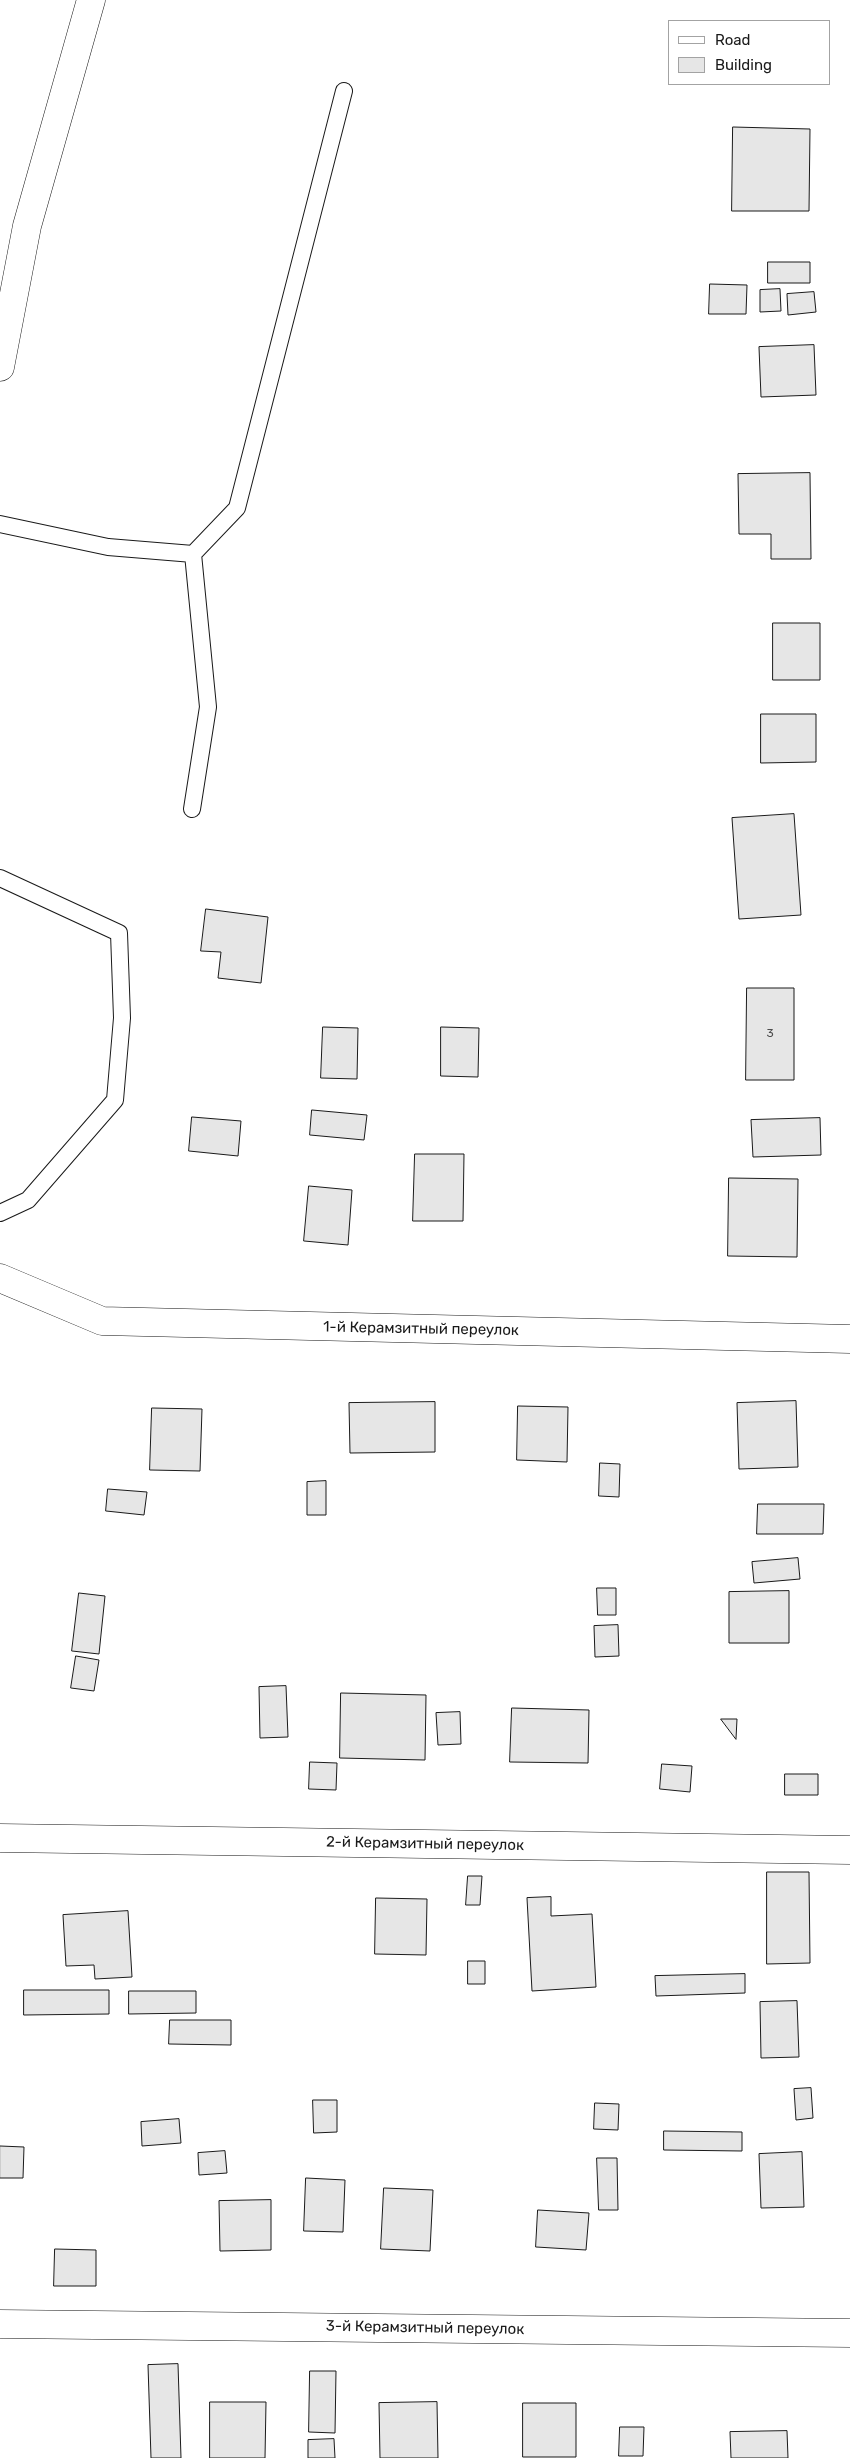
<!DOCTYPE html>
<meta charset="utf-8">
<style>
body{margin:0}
#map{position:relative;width:850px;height:2458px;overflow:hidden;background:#fff;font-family:Rubik,sans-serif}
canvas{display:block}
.legend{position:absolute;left:668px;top:20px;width:162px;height:65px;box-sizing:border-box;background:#fff;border:1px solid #a3a3a3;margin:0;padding:6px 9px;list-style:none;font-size:15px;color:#1a1a1a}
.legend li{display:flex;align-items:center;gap:10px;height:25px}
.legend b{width:25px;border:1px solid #a3a3a3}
</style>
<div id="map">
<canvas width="850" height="2458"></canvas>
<ul class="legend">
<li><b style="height:6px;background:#fff"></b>Road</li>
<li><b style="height:14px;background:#e6e6e6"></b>Building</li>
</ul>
</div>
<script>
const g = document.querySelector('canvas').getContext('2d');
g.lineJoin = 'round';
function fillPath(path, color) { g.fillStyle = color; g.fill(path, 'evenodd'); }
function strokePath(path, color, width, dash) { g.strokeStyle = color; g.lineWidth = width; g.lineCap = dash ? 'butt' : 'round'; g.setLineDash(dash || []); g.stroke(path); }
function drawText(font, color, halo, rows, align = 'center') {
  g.font = font + ' Rubik,sans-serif'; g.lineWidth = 4; g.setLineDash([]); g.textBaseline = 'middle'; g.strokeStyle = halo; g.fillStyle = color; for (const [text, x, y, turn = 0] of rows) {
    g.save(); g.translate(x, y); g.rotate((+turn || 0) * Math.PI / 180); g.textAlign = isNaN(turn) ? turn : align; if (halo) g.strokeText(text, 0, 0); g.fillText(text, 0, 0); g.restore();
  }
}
const building = new Path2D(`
 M733,127L810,129L809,211H732Z
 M768,262H810V283H768Z
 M710,284L747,285L746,314H709Z
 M780,289L781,311L760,312V290Z
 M814,292L816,312L788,315L787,294Z
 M814,345L816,395L761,397L759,347Z
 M810,473L811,559H771V534H739L738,474Z
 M773,623H820V680H773Z
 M761,714H816V762L761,763Z
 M794,814L801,915L739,919L732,818Z
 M206,909L268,917L261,983L218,978L221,952L201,951Z
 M747,988H794V1080H746Z
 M323,1027L358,1028L357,1079L321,1078Z
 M441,1027L479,1028L478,1077L441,1076Z
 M312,1110L367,1115L364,1140L310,1135Z
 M192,1117L241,1121L238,1156L189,1151Z
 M820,1118L821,1155L753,1157L751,1120Z
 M415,1154H464L463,1221H413Z
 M729,1178L798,1179L797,1257L728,1256Z
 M309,1186L352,1190L348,1245L304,1241Z
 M796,1401L798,1467L739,1469L737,1403Z
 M435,1402V1452L350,1453L349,1403Z
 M518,1406L568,1407L567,1462L517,1460Z
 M152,1408L202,1409L200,1471L150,1470Z
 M600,1463L620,1464L619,1497L599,1496Z
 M326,1481V1515H307V1482Z
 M108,1489L147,1492L144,1515L106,1511Z
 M758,1504H824L823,1534H757Z
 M798,1558L800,1579L754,1583L752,1562Z
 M597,1588H616V1615H598Z
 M789,1591V1643H729V1592Z
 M79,1593L105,1596L99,1654L72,1651Z
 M618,1625L619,1656L595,1657L594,1626Z
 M76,1656L99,1660L94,1691L71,1688Z
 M286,1686L288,1737L260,1738L259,1687Z
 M341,1693L426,1695L425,1760L340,1758Z
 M512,1708L589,1710L588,1763L510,1762Z
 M460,1712L461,1744L438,1745L436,1713Z
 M721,1719H737L736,1739Z
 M310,1762L337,1763L336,1790L309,1789Z
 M662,1764L692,1766L690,1792L660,1789Z
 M785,1774H818V1795H785Z
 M767,1872H809L810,1963L767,1964Z
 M468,1876H482L480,1905H466Z
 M551,1897V1916L592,1914L596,1987L532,1991L527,1898Z
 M376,1898L427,1899L426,1955L375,1954Z
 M128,1911L132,1977L95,1979L94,1965L66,1966L63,1915Z
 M468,1961H485V1984H468Z
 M745,1974V1993L656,1996L655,1976Z
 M24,1990H109V2014L24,2015Z
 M129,1991H196V2013L129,2014Z
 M797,2001L799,2057L761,2058L760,2002Z
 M170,2020H231V2045L169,2044Z
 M811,2088L813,2118L796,2120L794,2089Z
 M313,2100H337V2132L314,2133Z
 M595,2103L619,2104L618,2130L594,2129Z
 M179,2119L181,2143L142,2146L141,2122Z
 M664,2131L742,2132V2151L664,2150Z
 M0,2146L24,2147L23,2178H0Z
 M225,2151L227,2173L199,2175L198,2153Z
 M802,2152L804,2207L761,2208L759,2154Z
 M597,2158H617L618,2210H599Z
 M306,2178L345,2180L343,2232L304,2231Z
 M384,2188L433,2190L430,2251L381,2249Z
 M271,2200V2250L220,2251L219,2201Z
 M538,2210L589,2213L586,2250L536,2247Z
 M55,2249L96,2250V2286H54Z
 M178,2364L181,2458H151L148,2365Z
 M310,2371H336L335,2433L309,2432Z
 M210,2402H266L265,2458H210Z
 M437,2402L438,2458H380L379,2403Z
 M523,2403H576V2457H523Z
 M620,2427H644L643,2456H619Z
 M787,2431L788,2458H731L730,2432Z
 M334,2439L335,2458H308V2440Z`);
const lane = new Path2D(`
 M0,524L108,547L193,554L237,508L344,91
 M192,809L208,707L193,554
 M0,878L119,933L122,1018L115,1100L28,1200L0,1213`);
const street = new Path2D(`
 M0,1278L102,1321L850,1339
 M0,1838L850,1850
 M0,2324L850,2333`);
const secondary = new Path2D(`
 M0,367L27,226L91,0`);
const numberNames = [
 ["3",770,1034]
];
const streetNames = [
 ["1-й Керамзитный переулок",421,1329,1],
 ["2-й Керамзитный переулок",425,1844,1],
 ["3-й Керамзитный переулок",425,2328,1]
];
fillPath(building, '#e6e6e6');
strokePath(building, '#1a1a1a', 1);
strokePath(lane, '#1a1a1a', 18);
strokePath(street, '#1a1a1a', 29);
strokePath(secondary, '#1a1a1a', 29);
strokePath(lane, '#fff', 16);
strokePath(street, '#fff', 28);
strokePath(secondary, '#fff', 28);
drawText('12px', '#4d4d4d', null, numberNames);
drawText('15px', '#1a1a1a', '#fff', streetNames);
</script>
